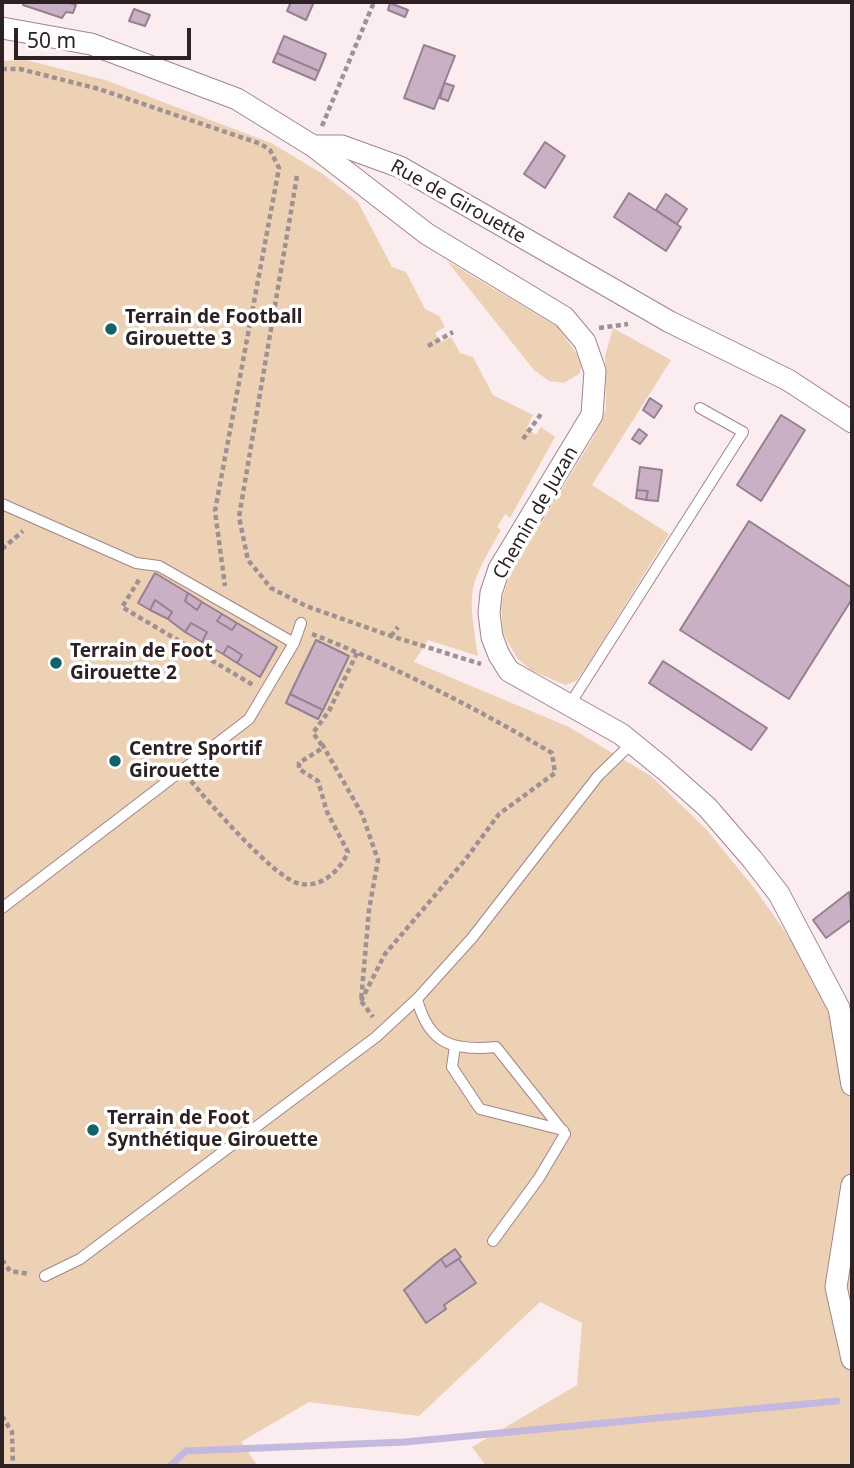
<!DOCTYPE html>
<meta charset="utf-8">
<style>
body{margin:0}
#map{position:relative;width:854px;height:1468px;overflow:hidden;background:#faecef;font-family:"Noto Sans",sans-serif}
canvas{display:block}
.frame{position:absolute;inset:0;border:4px solid #2d2123;pointer-events:none}
.scale{position:absolute;left:14px;top:28px;width:177px;height:32px;box-sizing:border-box;border:4px solid #2d2123;border-top:0;padding-left:9px;font-size:21px;line-height:24px;white-space:nowrap;color:#2d2123;-webkit-text-stroke:5px #fff;paint-order:stroke}
</style>
<div id="map">
<canvas width="854" height="1468"></canvas>
<div class="frame"></div>
<div class="scale">50 m</div>
</div>
<script>
const g = document.querySelector('canvas').getContext('2d');
g.lineJoin = 'round';
function fillPath(path, color) { g.fillStyle = color; g.fill(path, 'evenodd'); }
function strokePath(path, color, width, dash) { g.strokeStyle = color; g.lineWidth = width; g.lineCap = dash ? 'butt' : 'round'; g.setLineDash(dash || []); g.stroke(path); }
function drawText(font, color, halo, rows, align = 'center') {
  g.font = font + ' "Noto Sans",sans-serif'; g.lineWidth = 7; g.setLineDash([]); g.textBaseline = 'middle'; g.strokeStyle = halo; g.fillStyle = color; for (const [text, x, y, turn = 0] of rows) {
    g.save(); g.translate(x, y); g.rotate((+turn || 0) * Math.PI / 180); g.textAlign = isNaN(turn) ? turn : align; if (halo) g.strokeText(text, 0, 0); g.fillText(text, 0, 0); g.restore();
  }
}
const green = new Path2D(`
 M26,60L105,80L271,143L323,174L358,202L392,267L406,272L425,309L439,316L445,327L435,333L441,342L451,337L460,353L473,357L493,395L533,415L527,428L536,435L541,427L555,437L510,518L505,514L497,527L501,530C467,589 468,589 478,656L428,640L414,662L569,727L651,776L706,829L755,889L839,1008L852,1007V1466H486L472,1447L577,1385L582,1323L540,1302L419,1416L309,1402L241,1442L258,1466H2V61Z
 M447,261L558,327L583,363L579,374L564,383L549,381L534,370Z
 M613,328L671,360L592,485L669,534L587,666L576,681L565,685L531,670L517,658L503,633L501,602L511,572L593,438L606,409L605,356Z`);
const stream = new Path2D(`
 M170,1466L186,1451L405,1442L837,1401`);
const building = new Path2D(`
 M24,2H67L76,5L73,13L66,12L62,18L23,5Z
 M291,2H314L306,20L287,11Z
 M390,3L408,10L405,17L388,10Z
 M134,9L150,15L145,26L129,21Z
 M284,36L326,54L319,71L277,53Z
 M424,45L455,56L434,109L404,98Z
 M277,53L319,71L315,80L273,62Z
 M444,83L454,86L448,101L440,98Z
 M545,142L565,156L545,188L524,174Z
 M629,193L681,227L666,251L614,217Z
 M666,194L687,209L677,224L656,210Z
 M650,398L662,406L654,418L643,410Z
 M781,415L805,430L761,501L737,485Z
 M639,429L647,435L640,444L632,439Z
 M640,467L662,470L658,501L646,500L648,491L637,490Z
 M637,490L648,491L646,500L636,498Z
 M749,521L852,588V599L789,699L680,630Z
 M155,573L188,593L185,601L197,610L202,602L222,614L217,621L232,630L237,623L277,647L260,677L237,663L242,655L228,646L223,654L202,642L207,632L191,623L185,632L168,619L172,612L155,600L150,610L138,603Z
 M188,593L202,602L197,610L185,601Z
 M155,600L172,612L168,619L150,610Z
 M222,614L237,623L232,630L217,621Z
 M191,623L207,632L202,642L185,632Z
 M316,640L349,656L323,710L290,694Z
 M228,646L242,655L237,663L223,654Z
 M663,661L767,728L751,750L649,683Z
 M290,694L323,710L318,719L286,703Z
 M849,892L852,919L826,938L813,920Z
 M455,1249L461,1257L446,1267L441,1259Z
 M441,1259L446,1267L459,1259L476,1283L444,1305L446,1309L426,1323L404,1290Z`);
const path = new Path2D(`
 M2,69H20L99,89L261,144L270,150L279,168L215,511L225,586
 M322,126L374,2
 M297,176L239,517L248,560L271,588L306,606L391,636L481,664
 M599,328L628,324
 M428,346L453,332
 M523,439L541,414
 M2,549L23,531
 M139,580L122,607L253,685
 M312,634C394,666 476,708 552,753L555,773L499,814L465,860L385,954L361,1001
 M391,636L398,627
 M322,744L362,814L378,860L369,910L361,1001L373,1017
 M191,781C210,804 272,875 297,883C320,890 340,871 348,852L327,812L318,781L299,769V763L321,749V744L313,733L329,711L357,653
 M2,1260L10,1271L30,1274
 M2,1416L12,1432L13,1466`);
const lane = new Path2D(`
 M2,504L136,563L159,566L294,643
 M570,704L743,432L700,408
 M2,908L249,719L294,643L301,623
 M455,1046L452,1067L480,1109L563,1130
 M493,1241L539,1178L565,1134L496,1047C453,1051 429,1045 417,999L472,938L598,776L632,743
 M45,1276L80,1259L376,1037L417,999`);
const street = new Path2D(`
 M2,28L91,44L237,99L313,146L427,234L564,317L585,342L595,371L592,415L499,569L491,593L489,613L492,637L499,655L509,671L621,734L664,769L707,807L752,859L779,894L839,1008L852,1085
 M313,146H342L400,167L670,322L788,380L852,422
 M852,1185L836,1287L852,1359`);
const markers = [
 [111,329,7,"#126269"],
 [56,663,7,"#126269"],
 [115,761,7,"#126269"],
 [93,1130,7,"#126269"]
];
const streetNames = [
 ["Rue de Girouette",458,202,29],
 ["Chemin de Juzan",536,513,-60]
];
const poiNames = [
 ["Terrain de Football",125,318],
 ["Girouette 3",125,340],
 ["Terrain de Foot",70,652],
 ["Girouette 2",70,674],
 ["Centre Sportif",129,750],
 ["Girouette",129,772],
 ["Terrain de Foot",107,1119],
 ["Synthétique Girouette",107,1141]
];
fillPath(green, '#ecd1b4');
strokePath(stream, '#c5b8de', 7);
fillPath(building, '#c9b0c4');
strokePath(building, '#978092', 2);
strokePath(lane, '#a3848a', 12);
strokePath(street, '#a3848a', 23);
strokePath(path, '#9e9193', 4.5, [5, 3.5]);
strokePath(lane, '#fff', 10);
strokePath(street, '#fff', 21);
for (const [x, y, r, color] of markers) { const dot = new Path2D(); dot.arc(x, y, r, 0, 2 * Math.PI); g.fillStyle = color; g.fill(dot); strokePath(dot, '#fff', 2.5); }
drawText('19px', '#2d2123', '#fff', streetNames);
drawText('bold 19px', '#2d2123', '#fff', poiNames, 'left');
</script>
